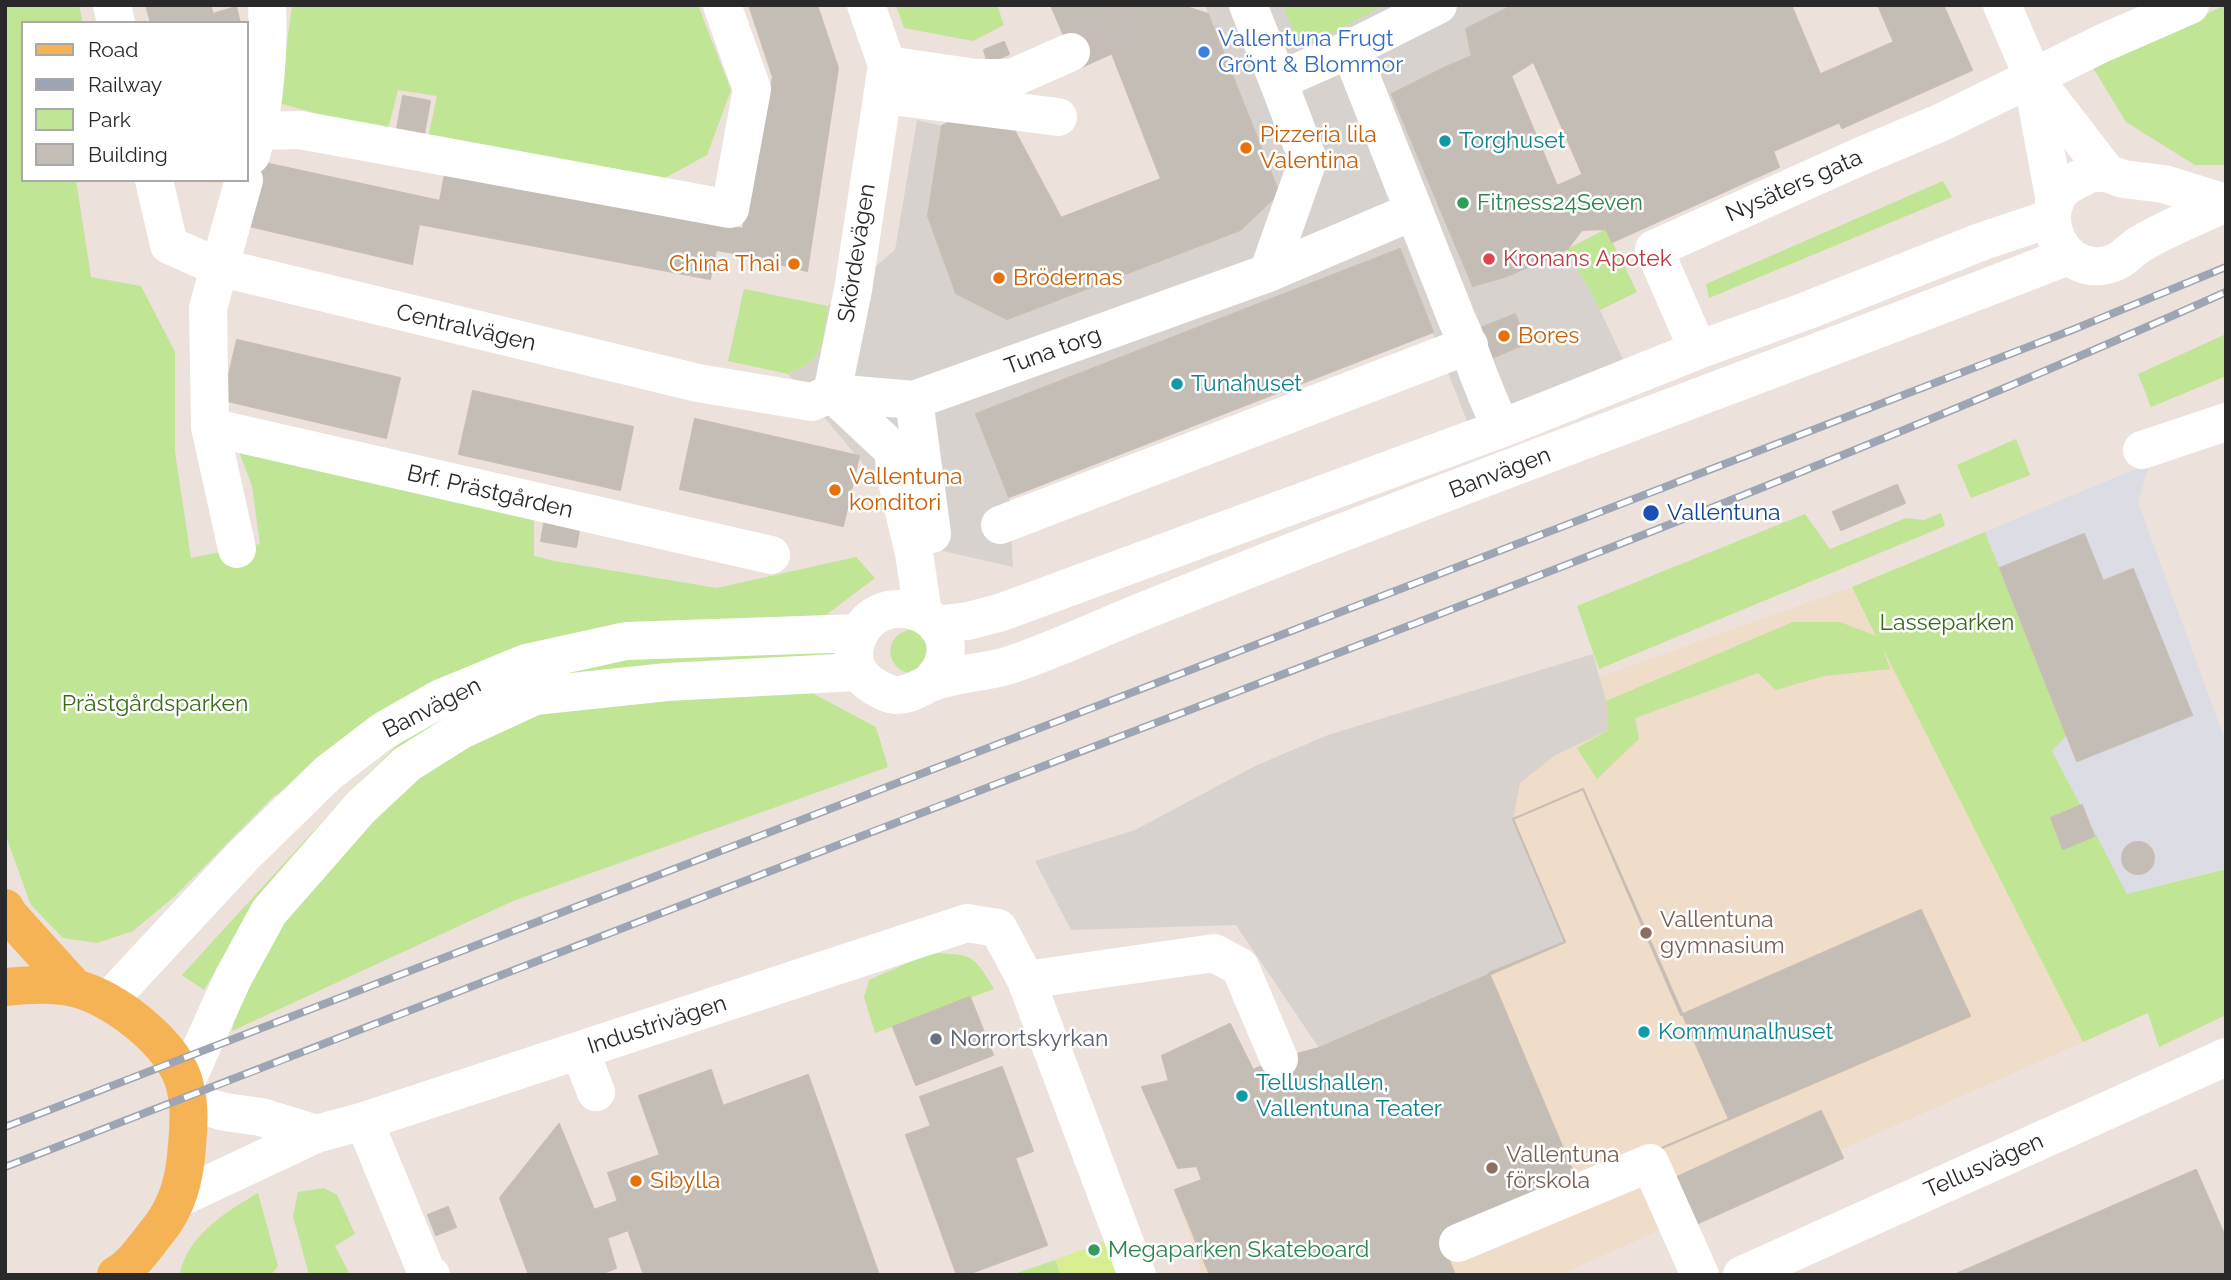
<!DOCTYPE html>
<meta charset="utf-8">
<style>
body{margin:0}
#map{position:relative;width:2231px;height:1280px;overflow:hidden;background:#ece1db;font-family:Raleway,sans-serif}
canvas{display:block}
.frame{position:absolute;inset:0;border:7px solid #292929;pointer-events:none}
.legend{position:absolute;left:21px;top:21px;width:228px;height:161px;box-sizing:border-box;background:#fff;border:2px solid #a9a9a9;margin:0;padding:9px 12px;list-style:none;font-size:21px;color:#292929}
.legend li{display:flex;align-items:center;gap:14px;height:35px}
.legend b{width:35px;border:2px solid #a9a9a9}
</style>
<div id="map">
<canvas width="2231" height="1280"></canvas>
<div class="frame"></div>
<ul class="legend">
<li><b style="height:9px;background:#f5b356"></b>Road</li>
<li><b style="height:9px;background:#9da5b5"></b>Railway</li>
<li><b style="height:19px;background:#bfe595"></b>Park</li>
<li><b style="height:19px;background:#c4bdb6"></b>Building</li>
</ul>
</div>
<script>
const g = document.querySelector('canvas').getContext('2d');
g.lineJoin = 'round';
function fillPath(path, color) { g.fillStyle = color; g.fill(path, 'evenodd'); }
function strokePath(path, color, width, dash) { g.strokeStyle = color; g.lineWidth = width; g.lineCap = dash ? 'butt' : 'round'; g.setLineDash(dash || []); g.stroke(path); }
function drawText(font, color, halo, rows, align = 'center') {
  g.font = font + ' Raleway,sans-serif'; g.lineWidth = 5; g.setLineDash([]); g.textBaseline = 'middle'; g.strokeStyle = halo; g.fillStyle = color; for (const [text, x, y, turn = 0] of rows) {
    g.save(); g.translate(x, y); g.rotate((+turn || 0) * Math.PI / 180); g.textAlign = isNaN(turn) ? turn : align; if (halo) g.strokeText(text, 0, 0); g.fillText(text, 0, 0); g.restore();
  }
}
const industrial = new Path2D(`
 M2150,463L2138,502L2226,743V868L2127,894L2052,751L2000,568L1985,532Z`);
const education = new Path2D(`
 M1852,587L2083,1042L1559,1275H1202L1175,1190L1202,1180L1343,1104L1319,1048L1543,697Z`);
const green = new Path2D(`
 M5,5H79L83,23H23V180H76L91,277L141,286L175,352V452L191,558L260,544L252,486L238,449L534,516V556L555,561L717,588L856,557L875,578L818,621L431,686L273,797L175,896L133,931L97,943L63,938L31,905L5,834Z
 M292,5H698L731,90L707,155L661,180L428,138L437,96L398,90L387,133L279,103Z
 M896,5H997L1004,25L973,41L904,28Z
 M1282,5H1385L1318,41L1297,39Z
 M2226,5V165H2195L2126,122L2084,53L2093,65Z
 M1943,181L1952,197L1709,298L1706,284Z
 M1606,229L1637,292L1600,310L1567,249Z
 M744,289L828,306L823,342L816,356L805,366L788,374L728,361Z
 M2226,334V376L2151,407L2138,374Z
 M2016,439L2030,475L1971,498L1957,465Z
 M1941,513L1945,526L1599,669L1577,606L1805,514L1830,549L1906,518L1924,520Z
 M1985,532L2067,735L2052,751L2127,894L2226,869V1015L2159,1047L2148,1013L2083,1042L1883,649L1890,669L1824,676L1776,690L1758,673L1635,718L1639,739L1597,779L1577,748L1608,730L1606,701L1793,622H1840L1876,636L1852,587Z
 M911,629L918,630L934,658L911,674C884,668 883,635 911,629Z
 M832,647L842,653L556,683L584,662Z
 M514,682L239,932L204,990L182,975L353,788L403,740Z
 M812,693L876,727L888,767L513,901L232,1031L238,1003L256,960L303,892L421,765L511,718L603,699Z
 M930,953C972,955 972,952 994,989L875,1033L864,997L869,980Z
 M324,1188L337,1195L355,1234L335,1246L350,1275H309L293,1216L298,1192Z
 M258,1193L278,1266L271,1275H180C186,1236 226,1212 258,1193Z
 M1055,1260L1061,1275H1011Z`);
const pitch = new Path2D(`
 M1104,1241L1117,1275H1061L1055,1260Z`);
const plaza = new Path2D(`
 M1205,5H1282L1297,38L1318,41L1385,5H1509V7L1466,29L1472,56L1393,94L1473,286L1507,276L1567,249L1600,310L1623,359L1470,429L1400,249L977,415L1009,497L1013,567L939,550L922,477H874L788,374L805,366L816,356L823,342L828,306L895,250L917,120L942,126L928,216L956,293L1007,319L1240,230L1279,193Z
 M1593,654L1606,701L1608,730L1554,756L1520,783L1513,819L1565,942L1319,1048L1236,925L1071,930L1035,861L1135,830L1255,766L1328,735Z`);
const building = new Path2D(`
 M146,5H210L213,14L236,7L240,23H151Z
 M749,5H817L838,68L807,271L740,254L716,250L710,279L419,224L412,264L245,225L260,162L440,201L446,169L743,229L773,77Z
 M1051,5H1180L1208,14L1279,193L1240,230L1007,319L956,293L928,216L942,126L959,118L1014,130L1061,218L1161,179L1111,51L1080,62L1071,52Z
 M1509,5H1791L1840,122L1773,151L1779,167L1612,242Z
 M1878,5H1943L1972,70L1842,128L1819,75L1894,42Z
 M1510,7L1533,62L1511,76L1485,87L1472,56L1466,29Z
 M1004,42L1009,54L988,63L984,50Z
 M1472,56L1485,87L1511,76L1557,186L1582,175L1606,229L1582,230L1568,248L1530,266L1446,67Z
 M1446,67L1530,266L1507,276L1473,286L1392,94Z
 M403,96L430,101L424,134L397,129Z
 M1400,249L1433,332L1009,497L976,414Z
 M1515,314L1527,343L1489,359L1476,330Z
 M237,340L400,378L386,438L223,400Z
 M473,391L633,427L620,490L459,454Z
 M695,419L859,456L843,526L680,489Z
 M1897,485L1905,503L1841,530L1833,512Z
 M545,519L580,525L576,547L541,541Z
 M2084,534L2103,581L2133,569L2192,715L2077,761L2000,568Z
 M1583,789L1681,1015L1921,910L1970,1016L1578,1184L1441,1240L1455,1275H1210L1175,1190L1202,1180L1197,1166L1343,1104L1319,1048L1565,942L1513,819Z
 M1583,789L1729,1119L1578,1184L1489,973L1565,942L1513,819Z
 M2082,805L2094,836L2063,849L2051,818Z
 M2122 858a16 16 0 1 1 32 0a16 16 0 1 1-32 0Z
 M970,997L993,1055L916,1085L893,1027Z
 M1230,1024L1253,1070L1279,1059L1319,1048L1343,1104L1197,1166L1178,1168L1142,1087L1169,1081L1162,1056Z
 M1002,1067L1033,1151L1015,1158L1047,1245L965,1275H957L906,1135L931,1126L920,1097Z
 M711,1070L723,1106L808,1075L879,1275H644L608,1173L660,1155L639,1096Z
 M1821,1111L1843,1158L1696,1224L1675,1178Z
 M559,1124L594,1210L618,1201L628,1230L607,1238L616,1268L598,1275H529L500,1198Z
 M2196,1170L2226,1239V1275H1954Z
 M448,1207L456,1227L436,1235L428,1215Z`);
const minorTunnel = new Path2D(`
 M1071,52L1131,25`);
const minor = new Path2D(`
 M112,5L116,23
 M1248,5L1278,81
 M2002,5L2033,77L2107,173
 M1350,49L1457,320C1468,342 1474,365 1484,388C1489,402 1496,414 1500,429
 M887,65L976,78H1012L1071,52
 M2033,83L2055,202
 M883,95L1058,117
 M258,131L300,130L730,209L752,89L722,5
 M251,155C265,107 269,55 267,5
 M2091,173H2107L2123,179L2164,184L2226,203C2198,216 2169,227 2142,243C2126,252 2124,263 2101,266C2062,271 2036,218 2063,189C2070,182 2083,178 2091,173Z
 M154,180L169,245L218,267L698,383L812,402L832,393L914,400L1268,273L1308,160L1278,81L1350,49L1438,5
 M1268,273L1414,211
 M1698,350L1654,249L1859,157L1942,122L2103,43L2190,5
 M832,393L853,290L887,65L866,5
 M832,393L893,450L896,477L914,553L923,613
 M914,400L932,534
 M210,427L771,555
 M2142,450L2226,422
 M1000,525L1469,345
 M237,549L210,427L208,308L244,180
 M936,625L968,621L1002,612L1500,429L1698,350L1806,311L1983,241L2052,218
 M930,683C934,678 940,671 943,664C962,609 873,584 856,642C851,658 855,672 868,682C874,687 887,694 895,695C908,696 919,688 930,683C955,673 985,673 1010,665C1052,651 1095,631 1136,614C1445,489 1758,377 2068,256
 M1026,980L1214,953L1240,967L1279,1059
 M108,1001L243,856L328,773L383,731L441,698L526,663L626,641L859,633
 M580,1051L596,1092
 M185,1084L233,978L269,912L361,807L407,764L461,730L535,696L667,682L857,672
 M188,1102L225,1112L261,1117L316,1134
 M364,1121L426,1271L431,1275
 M177,1199L316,1134L364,1121L967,923L998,928L1026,980L1137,1275
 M1458,1243L1650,1163L1700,1275
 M1742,1275L2226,1057`);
const major = new Path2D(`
 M5,908L9,915L75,988
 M5,987C27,985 52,983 74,988C114,997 176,1045 185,1086C190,1105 189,1126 187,1145C185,1178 178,1207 156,1233C144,1248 133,1265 116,1275`);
const rail = new Path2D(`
 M5,1127L2072,330L2226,267
 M5,1167C390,1019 773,869 1158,722C1516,585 1875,449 2226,292`);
const markers = [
 [1204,52,7,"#3f7fe0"],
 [1445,141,7,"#0f9aa8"],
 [1246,148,7,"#e8710a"],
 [1463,203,7,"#2e9e5b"],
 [1489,259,7,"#e0444e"],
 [794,264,7,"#e8710a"],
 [999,278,7,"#e8710a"],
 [1504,336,7,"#e8710a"],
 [1177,384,7,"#0f9aa8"],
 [835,490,7,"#e8710a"],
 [1651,513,9,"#1a4fb4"],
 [1646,933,7,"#8d6e63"],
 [1644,1032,7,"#0f9aa8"],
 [936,1039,7,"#6b7280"],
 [1242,1096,7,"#0f9aa8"],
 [1492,1168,7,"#8d6e63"],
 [636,1181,7,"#e8710a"],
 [1094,1250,7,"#2e9e5b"]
];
const shopNames = [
 ["Vallentuna Frugt",1218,39],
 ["Grönt & Blommor",1218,65]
];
const foodNames = [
 ["Pizzeria lila",1260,135],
 ["Valentina",1260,161],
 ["China Thai",780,264,"right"],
 ["Brödernas",1013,278],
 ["Bores",1518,336],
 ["Vallentuna",849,477],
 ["konditori",849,503],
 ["Sibylla",650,1181]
];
const cultureNames = [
 ["Torghuset",1459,141],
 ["Tunahuset",1191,384],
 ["Kommunalhuset",1658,1032],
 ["Tellushallen,",1256,1083],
 ["Vallentuna Teater",1256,1109]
];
const streetNames = [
 ["Nysäters gata",1794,186,-24],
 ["Skördevägen",857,253,-81],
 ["Centralvägen",466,328,13],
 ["Tuna torg",1053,351,-20],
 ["Banvägen",1500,473,-21],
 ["Brf. Prästgården",490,492,13],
 ["Banvägen",432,708,-27],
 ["Industrivägen",657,1025,-18],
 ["Tellusvägen",1984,1166,-24]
];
const leisureNames = [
 ["Fitness24Seven",1477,203],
 ["Megaparken Skateboard",1108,1250]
];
const healthNames = [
 ["Kronans Apotek",1503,259]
];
const transitNames = [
 ["Vallentuna",1667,513]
];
const parkNames = [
 ["Lasseparken",1947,623],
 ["Prästgårdsparken",155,704]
];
const educationNames = [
 ["Vallentuna",1660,920],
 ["gymnasium",1660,946],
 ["Vallentuna",1506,1155],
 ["förskola",1506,1181]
];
const worshipNames = [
 ["Norrortskyrkan",950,1039]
];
fillPath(industrial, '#dcdce4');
fillPath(education, '#efdcc9');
fillPath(green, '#bfe595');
fillPath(pitch, '#d7ed90');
fillPath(plaza, '#d8d2ce');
fillPath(building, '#c4bdb6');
strokePath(building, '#c8bdb4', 2);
strokePath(minorTunnel, '#c5bcb7', 38, [38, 19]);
strokePath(minor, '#fff', 38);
strokePath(major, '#f5b356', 38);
strokePath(rail, '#9da5b5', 8);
strokePath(rail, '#fff', 5, [16]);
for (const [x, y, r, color] of markers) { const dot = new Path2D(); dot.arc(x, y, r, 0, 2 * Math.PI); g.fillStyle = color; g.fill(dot); strokePath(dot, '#fff', 2.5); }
drawText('23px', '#366cbe', '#fff', shopNames, 'left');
drawText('23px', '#c56008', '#fff', foodNames, 'left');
drawText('23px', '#0d838f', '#fff', cultureNames, 'left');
drawText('23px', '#292929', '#fff', streetNames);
drawText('23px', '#27864d', '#fff', leisureNames, 'left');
drawText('23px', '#be3a42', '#fff', healthNames, 'left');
drawText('23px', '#164399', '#fff', transitNames, 'left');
drawText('23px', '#376917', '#fff', parkNames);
drawText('23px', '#785e54', '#fff', educationNames, 'left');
drawText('23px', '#5b616d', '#fff', worshipNames, 'left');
</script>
